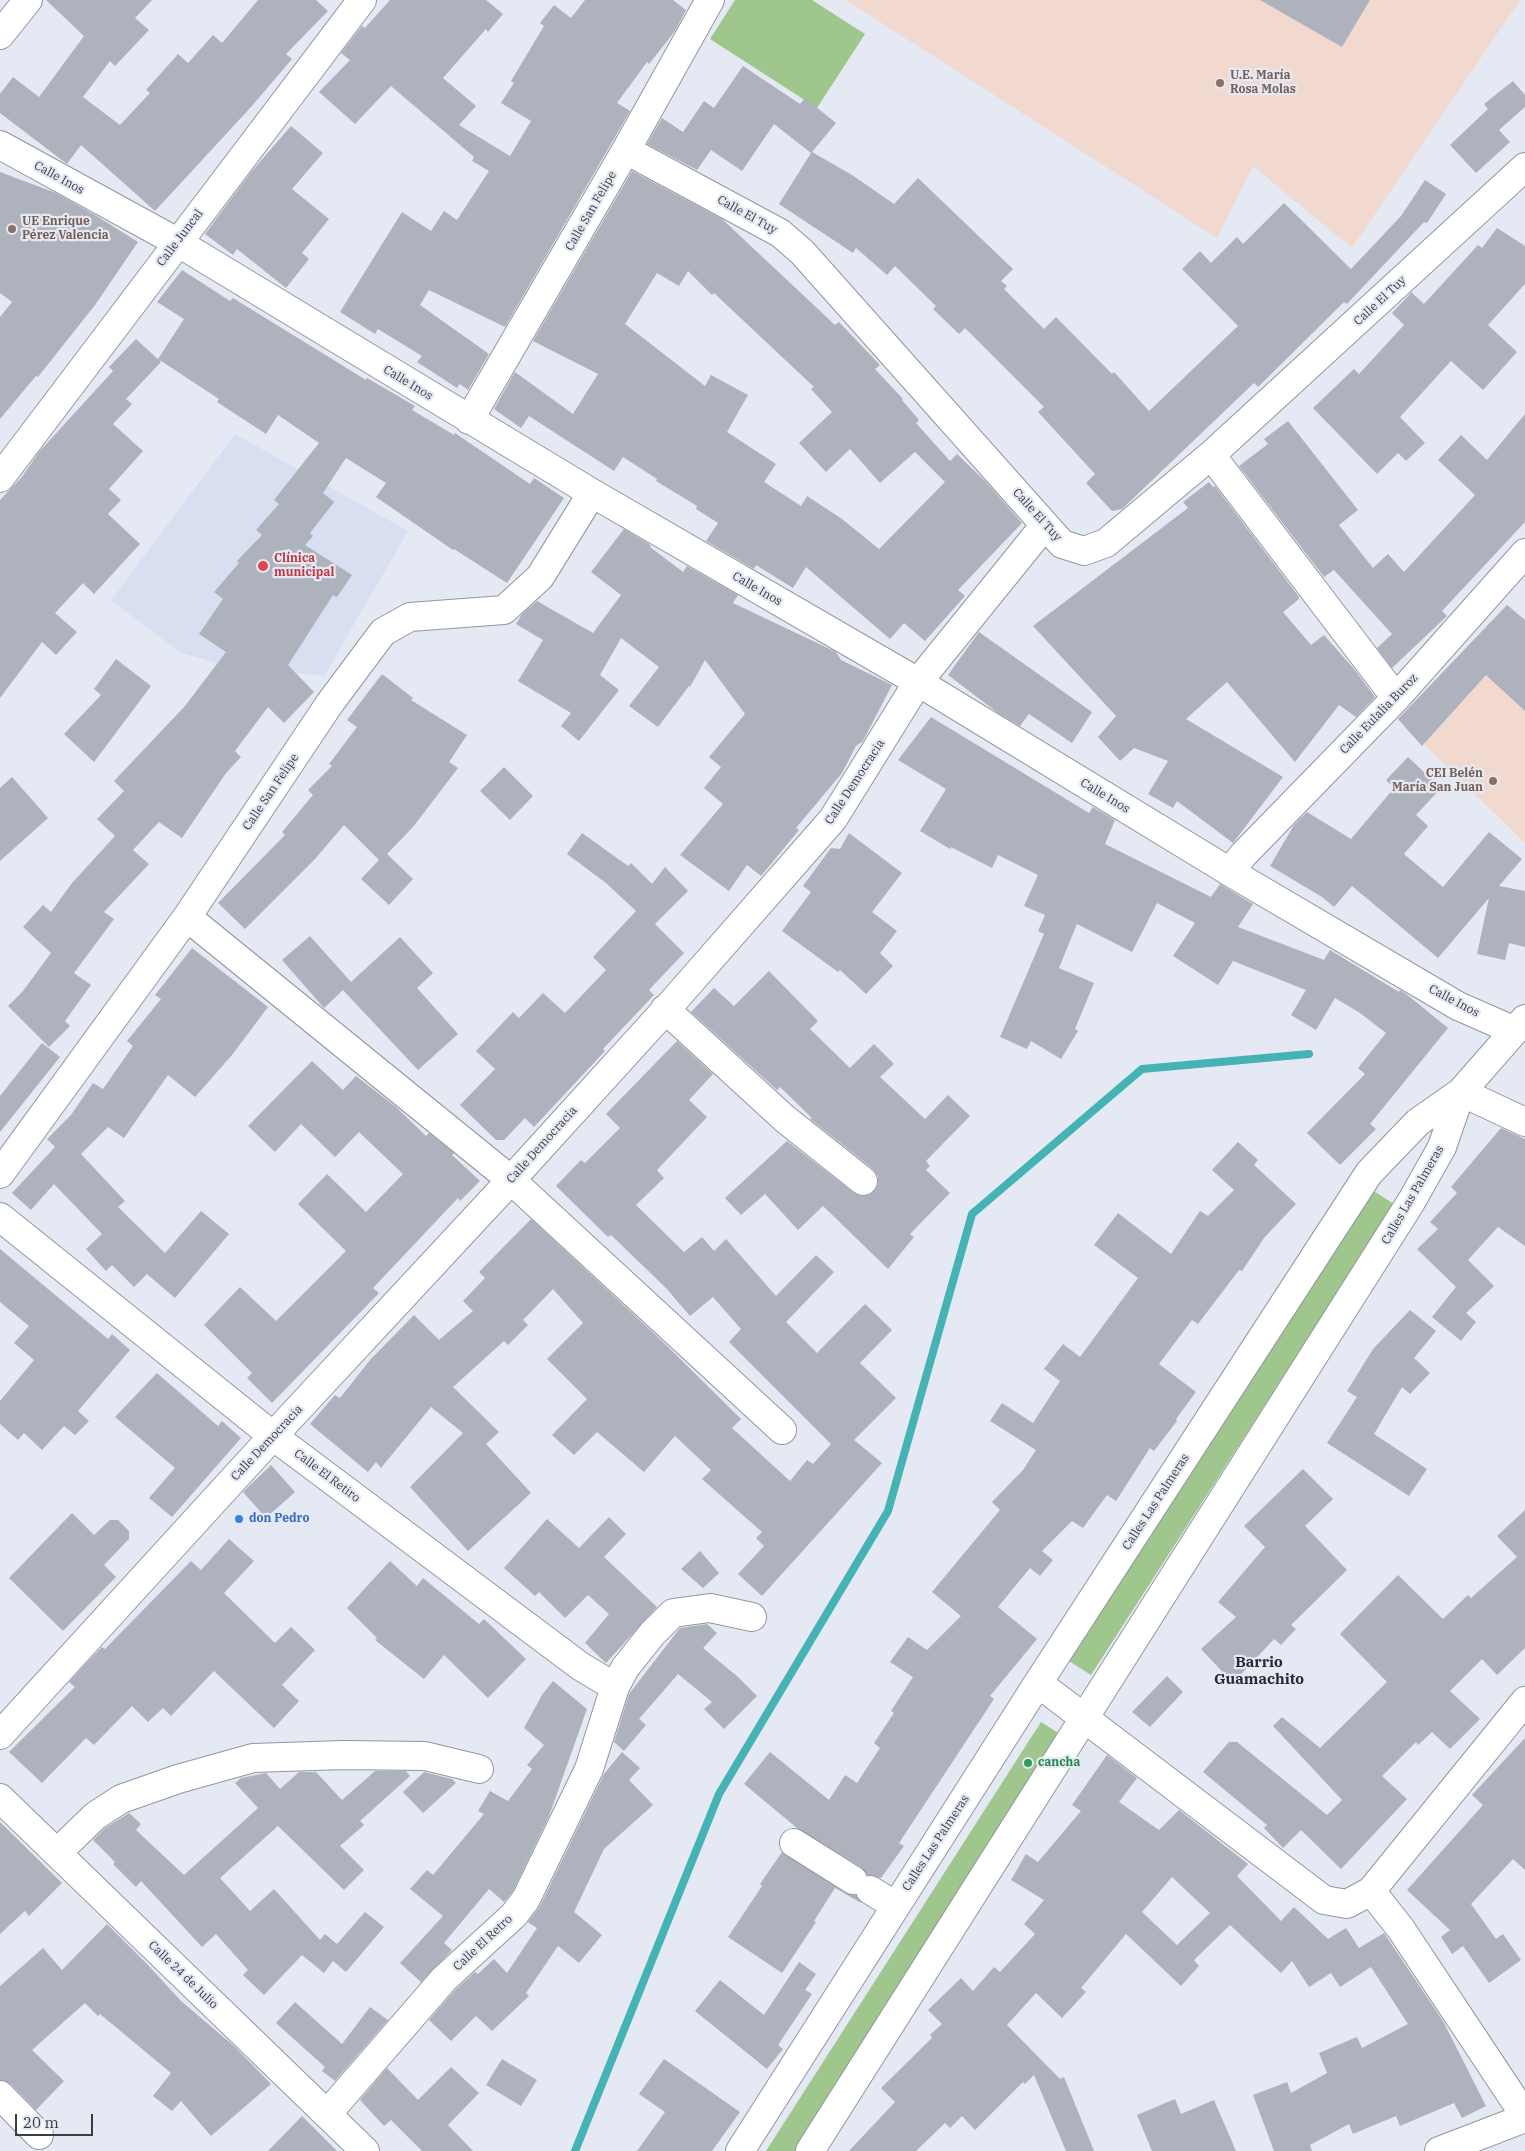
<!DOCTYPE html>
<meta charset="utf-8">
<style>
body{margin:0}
#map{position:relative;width:1525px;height:2151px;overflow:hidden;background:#e4e9f3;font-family:"IBM Plex Serif",serif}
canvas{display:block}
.scale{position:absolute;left:15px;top:2114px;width:78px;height:22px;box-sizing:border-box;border:2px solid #3b3d41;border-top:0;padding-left:6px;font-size:15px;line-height:18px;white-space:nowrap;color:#3b3d41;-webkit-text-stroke:4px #e4e9f3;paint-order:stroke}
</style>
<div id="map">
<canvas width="1525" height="2151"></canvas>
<div class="scale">20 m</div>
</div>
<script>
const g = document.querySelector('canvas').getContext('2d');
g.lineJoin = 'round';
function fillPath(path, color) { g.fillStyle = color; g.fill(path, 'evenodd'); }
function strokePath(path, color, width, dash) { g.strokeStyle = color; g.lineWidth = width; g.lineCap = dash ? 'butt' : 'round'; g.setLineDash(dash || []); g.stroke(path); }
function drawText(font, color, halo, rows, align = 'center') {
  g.font = font + ' "IBM Plex Serif",serif'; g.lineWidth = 4.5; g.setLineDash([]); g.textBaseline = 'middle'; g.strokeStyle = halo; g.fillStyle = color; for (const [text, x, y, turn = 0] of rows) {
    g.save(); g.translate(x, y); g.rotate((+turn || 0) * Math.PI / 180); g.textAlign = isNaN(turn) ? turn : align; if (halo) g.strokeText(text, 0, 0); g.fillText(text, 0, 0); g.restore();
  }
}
const built = new Path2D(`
 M235,434L408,531L324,676L228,666L182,653L111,601Z`);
const education = new Path2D(`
 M846,0H1520L1352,248L1253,166L1217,238Z
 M1507,605L1525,623V843L1398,719Z`);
const green = new Path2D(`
 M735,0H812L865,34L817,108L710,39Z
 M1372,1190L1394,1204L1091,1675L1069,1661Z
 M1041,1722L1063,1736L797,2151H766Z`);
const stream = new Path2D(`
 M575,2151L719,1794L888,1511L972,1214L1142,1069L1309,1054`);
const building = new Path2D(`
 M46,0H152L135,18L149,30L115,66L110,61L83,97L120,125L150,93L146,90L178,54L188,63L213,35L222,43L258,0H316L328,11L286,54L292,59L251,107L155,211L81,145L67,164L0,113V94L13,77L39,97L84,36Z
 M390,0H486L503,14L488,32L486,29L443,78L476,106L459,125L510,156L531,121L501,103L514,83L511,81L544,26L540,23L554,5L571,18L585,0H673L686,10L675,31L649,64L647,62L617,103L630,111L505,327L429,290L420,305L489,354L468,390L460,384L457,388L417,362L422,356L378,329L375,334L340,312L402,212L431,231L444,211L457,220L489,171L472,161L474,157L391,86L355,124L319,92L350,60L341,53L362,26L365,28Z
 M1260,0H1370L1342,47Z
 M743,66L800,104L805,98L836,123L812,152L852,175L894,204L918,178L1013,269L1001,281L1007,286L1004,289L1044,329L1056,317L1112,374L1114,372L1149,411L1238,326L1182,269L1200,251L1211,263L1237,237L1243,244L1284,203L1351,269L1401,216L1425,180L1446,194L1427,223L1424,222L1347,304L1344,302L1258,387L1254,383L1122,509L1112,511L1086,483L1095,474L1038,412L1044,407L965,328L959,334L933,309L936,306L895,266L887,275L856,248L853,253L779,204L811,153L774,124L742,171L711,150L697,170L647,144L662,118L683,132L704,101L714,108Z
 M1513,81L1525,95V107L1499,130L1510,142L1476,173L1450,145L1488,109L1484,104Z
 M291,126L323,153L292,189L329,219L302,253L309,259L286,288L237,249L233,255L205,234L251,172Z
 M632,171L722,219L835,325L839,322L880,365L875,369L903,399L902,400L919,420L916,423L950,461L957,454L986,482L1022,523L958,590L965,596L925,641L904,623L890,639L806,567L793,588L756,565L754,569L706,541L718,523L696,509L697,506L656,481L657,479L623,457L614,471L529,416L521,428L494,409L515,372L573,414L598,374L533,341ZM688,271L712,295L714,293L814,387L811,389L832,412L799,443L826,472L850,449L880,483L915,452L945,482L879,549L842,519L807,496L801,506L764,482L776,464L727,432L748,395L711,375L705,386L625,324L657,273L679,286Z
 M0,172L56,193L95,215L138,242L95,305L38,377L36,376L0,419V317L12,302L0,293Z
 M1497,228L1525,246V284L1488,325L1517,352L1483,390L1451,361L1400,417L1425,443L1406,461L1398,453L1377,474L1313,408L1354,369L1359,374L1404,325L1392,313L1410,294L1411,292L1424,304L1478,245L1482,248Z
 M182,270L230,301L233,298L366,380L367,378L415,406L412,410L454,435L455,433L530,484L534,478L564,498L507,583L454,549L453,550L376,497L386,483L346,458L323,493L334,502L310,533L313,536L305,545L352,575L337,597L333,595L288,665L314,692L284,723L268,707L235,751L241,757L226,773L182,838L159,822L133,850L149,864L104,912L114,919L74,973L91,985L65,1021L70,1026L49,1047L8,1006L23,991L51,953L23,927L43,905L51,912L72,883L115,836L97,819L124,791L114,781L185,706L226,652L199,634L223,599L214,592L239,563L237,561L262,535L256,530L279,504L274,500L319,443L278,415L266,434L217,402L219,399L158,359L184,319L157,302Z
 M136,339L161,362L126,399L132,404L113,424L143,451L109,489L121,500L108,514L140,544L94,594L83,583L55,613L77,632L56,655L42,642L0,698V500L21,478L39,452L113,371L109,367Z
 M1525,414V522L1442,611L1447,616L1392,668L1377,648L1392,634L1334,570L1324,577L1239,466L1268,444L1264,439L1288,421L1358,510L1339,525L1373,568L1388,554L1404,572L1475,495L1438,460L1461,435L1487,460Z
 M1209,482L1213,487L1215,486L1299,597V599L1283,612L1311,645L1324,635L1354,669L1375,697L1356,717L1339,705L1295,762L1227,682L1186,719L1283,777L1233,843L1177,801L1173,808L1148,794L1168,761L1134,748L1120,761L1098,737L1116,716L1033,626L1188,508L1183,502Z
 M624,529L649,544L651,546L650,547L683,572L687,566L738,595L733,603L836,652L841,660L892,685L863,741L856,746L842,773L796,828L799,830L761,876L747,865L729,891L680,855L723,804L704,788L721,767L709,757L745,714L705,660L690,687L689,686L658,727L629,706L659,667L621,638L600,675L619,690L579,741L561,726L571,713L518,681L543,640L516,624L522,614L537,601L593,633L621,595L591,572Z
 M1507,605L1525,620V711L1486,675L1422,746L1398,719Z
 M979,632L1092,712L1072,743L1029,714L1020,726L998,713L948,675Z
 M116,659L151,686L94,762L64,734L101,695L94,689Z
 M382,674L413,698L411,700L467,735L449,762L458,768L413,827L387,854L413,879L389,905L361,879L379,860L344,825L315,859L245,929L218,903L285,835L282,832L313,795L308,790L332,766L329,764L357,727L347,720Z
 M931,717L1089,813L1093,807L1115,820L1105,844L1211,897L1220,884L1253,904L1238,927L1324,960L1330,950L1399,992L1400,990L1405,993L1448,1028L1370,1124L1376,1129L1340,1165L1307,1133L1365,1074L1358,1068L1386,1033L1360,1013L1335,998L1316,1030L1291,1015L1306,990L1233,961L1218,985L1173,956L1195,923L1157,903L1132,952L1077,924L1059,968L1094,983L1075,1029L1078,1031L1061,1059L1031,1041L1027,1049L1000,1037L1044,934L1038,931L1045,915L1024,906L1038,875L998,855L992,868L951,847L950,849L920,831L946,789L898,760Z
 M1408,757L1441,788L1416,815L1428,826L1404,854L1443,887L1489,832L1522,859L1499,886L1525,891V947L1509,943L1505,960L1477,954L1489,898L1438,958L1352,886L1334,907L1322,897L1270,866L1294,825L1307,812L1351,839L1394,788L1386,780Z
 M504,767L533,796L510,820L480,791Z
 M12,777L48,818L0,861V788Z
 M582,833L628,866L631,863L652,884L665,867L688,891L655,924L684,953L649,990L654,995L603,1049L605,1051L534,1127L525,1118L504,1140H496L460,1105L495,1069L476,1051L513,1012L519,1018L543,993L565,1013L606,970L593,957L636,911L606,883L567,854Z
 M849,833L902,873L872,912L897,931L880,953L893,966L866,994L840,970L838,972L782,931L811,892L803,886L831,848L840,849Z
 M310,936L351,982L400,937L433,973L417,988L458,1034L418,1070L343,990L324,1008L282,960Z
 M192,948L268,1007L232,1055L195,1097L168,1075L124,1138L108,1127L81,1154L125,1201L118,1207L165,1253L201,1211L229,1234L175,1298L147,1274L134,1287L112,1265L106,1271L86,1249L102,1234L54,1184L31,1210L12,1193L55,1147L47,1139L71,1115L93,1083L103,1089L133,1046L127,1041L161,999L155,995Z
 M769,971L818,1021L810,1029L850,1068L874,1044L894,1064L880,1077L925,1119L948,1095L970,1116L926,1161L930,1166L926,1170L950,1193L910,1234L914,1237L888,1269L823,1206L798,1230L765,1194L741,1215L725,1198L787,1141L854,1193L861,1196L869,1195L875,1190L878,1184V1176L873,1169L810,1119L812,1118L780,1087L777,1090L691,1012L714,988L734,1006Z
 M677,1041L713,1074L689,1100L707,1117L657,1170L664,1178L636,1205L684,1252L702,1237L714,1251L726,1239L776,1296L816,1255L834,1272L786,1322L817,1353L865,1304L892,1330L860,1363L896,1398L854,1440L882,1463L762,1596L738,1574L764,1546L756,1538L762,1532L702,1479L711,1470L675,1436L644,1472L597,1432L574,1455L552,1435L587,1399L547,1359L583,1323L553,1289L523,1320L528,1325L508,1345L504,1341L453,1387L499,1432L486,1444L531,1493L468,1551L410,1487L463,1433L431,1407L381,1468L376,1462L368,1472L310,1424L335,1395L340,1398L370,1360L414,1315L439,1340L473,1311L463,1301L485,1278L479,1272L531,1219L660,1339L741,1419L732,1428L790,1481L807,1460L813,1464L831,1444L729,1342L741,1329L713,1297L690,1316L666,1288L611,1235L608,1237L556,1186L581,1160L585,1163L620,1128L606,1114Z
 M42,1043L60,1057L0,1132V1096Z
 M312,1061L343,1090L356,1076L396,1107L426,1136L429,1133L454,1153L452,1155L480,1181L460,1201L458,1198L373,1288L379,1293L272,1403L247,1378L252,1373L204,1325L240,1287L276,1321L346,1251L298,1204L327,1174L366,1212L403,1174L359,1132L335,1157L301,1124L275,1152L248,1126Z
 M1501,1128L1525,1139V1246L1498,1227L1468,1260L1494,1286L1466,1313L1476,1322L1461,1341L1432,1317L1456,1287L1417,1249L1438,1229L1430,1222L1457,1193L1451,1187Z
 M1238,1142L1258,1160L1254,1165L1296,1204L1264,1238L1242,1271L1239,1270L1198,1324L1192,1320L1159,1364L1196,1392L1176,1419L1177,1421L1154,1451L1150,1448L1116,1501L1107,1495L1083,1528L1072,1521L1042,1551L1053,1560L1040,1576L1030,1568L998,1607L1037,1639L990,1696L994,1699L899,1843L904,1846L881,1878L867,1875L861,1867L797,1828L744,1784L770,1752L829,1800L845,1775L857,1783L880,1748L874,1743L894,1713L891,1711L913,1677L890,1662L908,1637L927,1650L961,1616L932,1592L1000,1510L992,1502L1023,1470L1036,1450L990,1421L1002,1403L1033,1423L1060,1381L1044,1369L1063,1344L1080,1357L1138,1278L1094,1245L1118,1213L1171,1254L1200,1211L1208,1216L1234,1190L1212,1170Z
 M0,1249L108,1339L112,1334L130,1350L78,1411L89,1421L75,1435L64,1426L42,1450L24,1433L18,1440L0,1424V1401L34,1360L14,1343L29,1326L0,1302Z
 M1410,1310L1436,1331L1414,1358L1430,1373L1410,1394L1402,1387L1374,1434L1427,1469L1409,1496L1327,1443L1357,1397L1347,1391L1373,1349Z
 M157,1373L218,1426L222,1421L241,1438L172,1517L149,1498L175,1468L115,1417Z
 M271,1465L295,1492L266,1518L243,1492Z
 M1303,1469L1333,1499L1305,1526L1347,1570L1291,1625L1296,1629L1281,1645L1274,1639L1233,1683L1201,1649L1236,1617L1218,1602L1265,1547L1244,1526Z
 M1525,1510V1648L1497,1675L1482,1659L1450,1691L1480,1719L1450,1749L1432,1732L1418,1745L1416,1742L1382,1776L1407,1799L1341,1869L1301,1830L1283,1848L1264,1828L1267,1825L1203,1772L1229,1742H1237L1327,1815L1342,1800L1273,1726L1282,1717L1320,1748L1387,1682L1340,1634L1398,1575L1443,1619L1468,1595L1471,1598L1517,1557L1497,1536Z
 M72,1513L94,1535L110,1520H118L129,1531V1539L104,1565L116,1577L63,1631L9,1578Z
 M609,1517L626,1534L604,1557L657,1607L606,1663L585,1643L609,1614L588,1595L565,1618L539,1592L535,1596L504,1568L547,1519L579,1548Z
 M229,1539L254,1561L224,1593L275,1643L291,1627L315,1650L282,1685L299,1701L274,1728L214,1671L171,1716L163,1708L148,1722L132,1706L94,1745L86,1738L42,1783L9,1752L75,1687L69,1682L91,1658L102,1647L105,1649L191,1561L201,1570Z
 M700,1551L719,1573L703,1588L681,1569Z
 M390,1561L417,1586L423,1578L479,1624L484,1619L526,1659L488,1698L444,1655L424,1679L375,1640L377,1638L347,1608Z
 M707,1624L717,1633L703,1648L738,1677L757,1696L724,1729L704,1709L712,1702L678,1674L639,1719L646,1725L624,1751L614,1742L629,1694L680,1628Z
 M1167,1676L1183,1692L1150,1727L1132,1712Z
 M553,1681L587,1709L549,1816L513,1891L504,1902L489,1889L444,1943L452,1950L421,1982L400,1963L443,1916L410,1889L427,1870L433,1875L484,1814L478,1811L490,1791L508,1801L532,1769L527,1765L544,1745L524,1728L542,1695Z
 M1525,1738V1870L1513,1859L1471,1904L1496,1939L1503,1934L1521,1960L1489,1983L1463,1946L1452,1954L1441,1937L1450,1930L1407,1890L1483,1805L1472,1795Z
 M622,1752L640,1768L629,1780L653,1805L604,1849L574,1912L602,1935L579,1963L558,1946L526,1993L529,1996L492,2031L476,2016L451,2041L429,2020L455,1990L475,1972L478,1974L494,1959L507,1973L537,1928L528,1922L540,1906L604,1774Z
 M1107,1755L1137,1778L1119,1802L1159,1830L1179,1810L1248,1864L1237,1876L1281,1921L1294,1907L1328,1939L1346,1928L1359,1948L1384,1933L1443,2021L1486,2106L1462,2118L1454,2103L1400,2126L1396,2116L1353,2134L1349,2124L1310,2145L1312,2151H1274L1253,2095L1287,2082L1291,2093L1327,2073L1319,2053L1357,2037L1362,2048L1408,2024L1371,1967L1340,1987L1331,1973L1309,1987L1292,1961L1281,1973L1230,1925L1194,1960L1199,1966L1181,1986L1126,1934L1081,1988L1086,1992L1062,2018L1036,1993L1007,2025L1060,2079L1064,2077L1094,2151H1066L1034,2075L1025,2084L1023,2082L975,2130L962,2116L950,2128L945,2123L916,2151H849L895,2102L881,2088L932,2038L930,2035L942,2024L928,2010L961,1978L973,1991L994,1967L1000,1972L1035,1934L1024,1924L1044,1900L1011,1880L1026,1854L1038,1862L1081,1811L1072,1805ZM1172,1877L1210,1913L1177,1945L1142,1912Z
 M375,1771H406L410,1776L360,1821L364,1825L340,1846L364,1870L344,1890L278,1826L220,1878L250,1911L274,1889L320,1940L325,1934L337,1944L365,1912L384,1927L346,1972L333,1961L324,1973L302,1955L264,1995L243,1975L248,1970L216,1934L202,1947L141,1881L136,1887L113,1864L115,1862L93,1840L105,1828L129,1813L141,1824L136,1830L184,1875L258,1808L235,1783L241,1778L266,1773L280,1789L299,1772H316L342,1800Z
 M424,1772L452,1779L456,1783L423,1813L403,1792Z
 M0,1822L62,1883L29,1916L25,1911L0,1934Z
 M782,1852L845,1893L856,1895L861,1903L835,1888L814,1921L816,1922L782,1973L728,1937L762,1886L760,1884Z
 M107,1924L147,1964L181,2001L234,2046L271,2084L211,2136L181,2101L172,2111L153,2096L171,2073L100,2014L98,2016L85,2003L32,2050L64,2081L36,2110L11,2084L0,2080V1986L43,1948L62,1970Z
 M799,1962L816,1974L805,1990L812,1994L778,2045L783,2049L767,2069L695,2011L720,1980L764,2015Z
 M295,2002L342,2044L370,2007L388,2020L335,2081L322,2071L325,2067L276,2023Z
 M502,2059L537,2080L521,2106L486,2085Z
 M664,2059L740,2112L712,2151H637L665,2112L639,2094Z
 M451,2067L479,2093L448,2125L473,2151H422L391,2120L384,2126L360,2100L387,2068L418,2100Z
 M1175,2099L1181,2114L1214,2100L1236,2151H1152L1137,2115Z
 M302,2116L337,2151H268Z`);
const minor = new Path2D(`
 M0,35L28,0
 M0,145L177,242L592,493L918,682L1230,872L1458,1006L1515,1031
 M626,150L780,233L802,252L1062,544L1084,551L1106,543L1211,455L1525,167
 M469,420L626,150L710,0
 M1211,455L1396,698
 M0,478L362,0
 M1230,872L1243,855L1396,698L1525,553
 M187,917L511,1180L782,1430
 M665,1009L785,1119L863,1181
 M1461,1092L1525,1122
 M0,1174L187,917L330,703L383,632L410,617L504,610L540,577L592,493
 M0,1217L273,1436L580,1666L615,1687
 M1038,1683L1324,1900L1347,1904L1371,1891L1525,1701
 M0,1735L273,1436L511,1180L670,1005L833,819L918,682L1045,525
 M0,1798L365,2151
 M794,1843L853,1880
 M57,1853L95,1816L121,1799L178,1779L253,1758L343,1755L425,1756L479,1769
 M870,1890L896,1906
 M1371,1891L1401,1929L1525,2116
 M0,2095L39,2135
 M327,2114L444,1979L514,1915L526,1899L589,1769L615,1687L625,1668L652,1634L673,1613L710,1608L752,1617
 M740,2151L1038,1683L1369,1173L1418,1122L1461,1092L1525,1019
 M810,2151L1411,1202L1442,1147L1461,1092
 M1439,2151L1525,2118`);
const markers = [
 [1220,83,5,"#8d6e63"],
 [12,229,5,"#8d6e63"],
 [263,566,6,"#e0444e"],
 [1493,781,5,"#8d6e63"],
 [239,1519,5,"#3f7fe0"],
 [1028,1763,5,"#2e9e5b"]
];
const educationNames = [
 ["U.E. María",1230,76],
 ["Rosa Molas",1230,90],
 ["UE Enrique",22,222],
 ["Pérez Valencia",22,236],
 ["CEI Belén",1483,774,"right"],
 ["María San Juan",1483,788,"right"]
];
const streetNames = [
 ["Calle Inos",59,178,29],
 ["Calle San Felipe",591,211,-60],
 ["Calle El Tuy",747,215,29],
 ["Calle Juncal",180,238,-53],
 ["Calle El Tuy",1380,301,-43],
 ["Calle Inos",408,383,31],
 ["Calle El Tuy",1037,515,48],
 ["Calle Inos",757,589,30],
 ["Calle Eulalia Buroz",1379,714,-46],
 ["Calle Democracia",855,782,-57],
 ["Calle San Felipe",271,792,-56],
 ["Calle Inos",1105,796,31],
 ["Calle Inos",1454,1001,28],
 ["Calle Democracia",542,1145,-48],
 ["Calles Las Palmeras",1413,1195,-60],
 ["Calle Democracia",267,1443,-47],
 ["Calle El Retiro",327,1476,37],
 ["Calles Las Palmeras",1156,1502,-57],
 ["Calles Las Palmeras",936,1843,-57],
 ["Calle El Retro",483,1943,-43],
 ["Calle 24 de Julio",183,1975,44]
];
const healthNames = [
 ["Clínica",274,559],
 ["municipal",274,573]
];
const shopNames = [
 ["don Pedro",249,1519]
];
const leisureNames = [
 ["cancha",1038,1763]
];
const quarterNames = [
 ["Barrio",1259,1663],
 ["Guamachito",1259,1680]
];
fillPath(built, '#d7dff0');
fillPath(education, '#f1d9d0');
fillPath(green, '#9fc68d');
strokePath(stream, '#45b3b4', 8);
fillPath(building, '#adb2bc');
strokePath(minor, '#9296a0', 30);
strokePath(minor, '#fff', 28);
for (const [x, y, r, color] of markers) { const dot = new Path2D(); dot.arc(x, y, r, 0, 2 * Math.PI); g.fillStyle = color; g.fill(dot); strokePath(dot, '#e4e9f3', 2); }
drawText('bold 12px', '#785e54', '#e4e9f3', educationNames, 'left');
drawText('12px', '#3b3d41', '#e4e9f3', streetNames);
drawText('bold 12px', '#be3a42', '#e4e9f3', healthNames, 'left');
drawText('bold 12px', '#366cbe', '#e4e9f3', shopNames, 'left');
drawText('bold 12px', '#27864d', '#e4e9f3', leisureNames, 'left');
drawText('bold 15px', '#262a31', '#e4e9f3', quarterNames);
</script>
